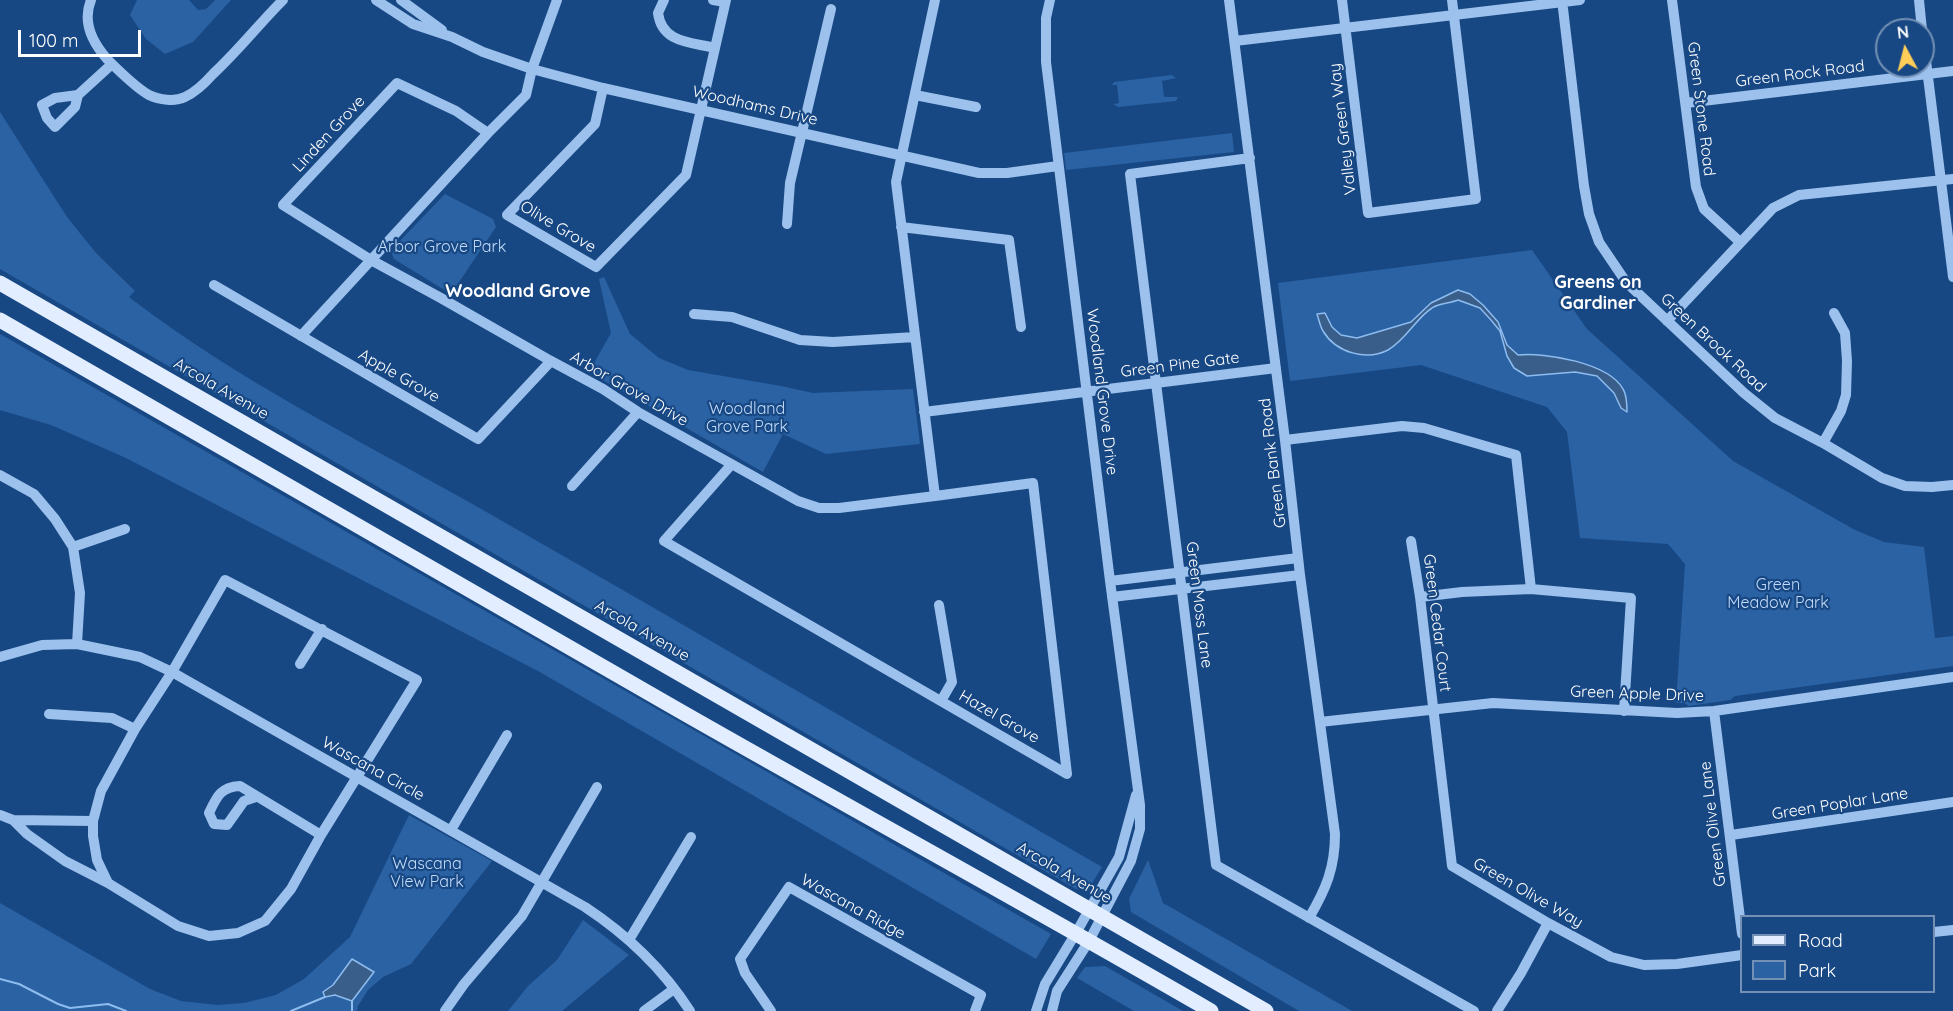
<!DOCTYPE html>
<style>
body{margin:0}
#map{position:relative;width:1953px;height:1011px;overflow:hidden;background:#184884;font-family:Quicksand,sans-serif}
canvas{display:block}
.legend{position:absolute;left:1740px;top:915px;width:195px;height:78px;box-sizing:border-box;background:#184884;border:2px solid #7491b5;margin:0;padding:8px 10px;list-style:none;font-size:18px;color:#fff}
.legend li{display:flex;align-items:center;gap:12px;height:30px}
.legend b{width:30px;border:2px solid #7491b5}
.north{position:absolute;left:1875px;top:18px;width:60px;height:60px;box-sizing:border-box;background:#184884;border:2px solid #7491b5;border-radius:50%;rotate:353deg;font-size:16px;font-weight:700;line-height:24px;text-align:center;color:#fff}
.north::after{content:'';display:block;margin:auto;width:21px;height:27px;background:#ffcd58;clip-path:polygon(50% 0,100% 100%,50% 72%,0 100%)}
.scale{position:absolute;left:18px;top:30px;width:123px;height:27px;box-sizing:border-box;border:3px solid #fff;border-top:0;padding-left:8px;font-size:18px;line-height:21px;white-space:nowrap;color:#fff;-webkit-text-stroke:4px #184884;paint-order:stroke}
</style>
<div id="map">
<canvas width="1953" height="1011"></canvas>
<ul class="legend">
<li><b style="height:8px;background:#e2edff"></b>Road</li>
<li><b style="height:16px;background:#2a62a3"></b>Park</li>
</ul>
<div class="north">N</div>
<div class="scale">100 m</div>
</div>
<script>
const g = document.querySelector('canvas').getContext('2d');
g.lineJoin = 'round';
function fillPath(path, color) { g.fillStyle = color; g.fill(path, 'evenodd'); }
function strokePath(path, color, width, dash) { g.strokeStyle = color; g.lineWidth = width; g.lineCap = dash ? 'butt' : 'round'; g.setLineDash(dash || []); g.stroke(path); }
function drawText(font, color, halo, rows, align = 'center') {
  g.font = font + ' Quicksand,sans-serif'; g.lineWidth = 4.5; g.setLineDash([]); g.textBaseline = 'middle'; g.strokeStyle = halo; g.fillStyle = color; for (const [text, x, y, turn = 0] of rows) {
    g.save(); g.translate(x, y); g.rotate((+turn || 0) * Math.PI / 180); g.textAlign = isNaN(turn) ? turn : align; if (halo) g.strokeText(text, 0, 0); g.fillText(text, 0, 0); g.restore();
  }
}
const green = new Path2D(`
 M137,0H189L198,10L206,9L215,0H231L193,42L165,54L146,39L130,15Z
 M1172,75L1176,78L1162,81L1164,97H1178L1176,101L1118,107L1115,105L1114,104L1119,103L1117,85H1112L1114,82Z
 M0,112L67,217L96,253L135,291L129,297C238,381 363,442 483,510C690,628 895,748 1102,867L1088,890L1076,889L0,269Z
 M1232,133L1234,152L1066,170L1064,153Z
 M445,194L493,219L496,227L451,294L394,259L392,254L394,247Z
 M1532,250L1587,329L1733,461L1855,530L1884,542L1924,547L1935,638L1953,636V666L1735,696L1730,700L1689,706L1684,703H1676L1685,564L1668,544L1580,538L1567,432L1547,407L1421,365L1290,381L1278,283Z
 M604,277L630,334L659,358L688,370L781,386L813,393L913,389L920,444L826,454L783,434L763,472L589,372L611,333L599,279Z
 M0,334L1051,934L1036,959L538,671L126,458L51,425L0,410Z
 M409,815L492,861L411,964L383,977L368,990L358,1006L357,1011H0V903L150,989L181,1001L217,1005L244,1003L276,995L304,979L350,937Z
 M1148,860L1163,903L1352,1011H1299L1131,912L1129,899Z
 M583,920L629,955L562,1011H508L528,986L557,960Z
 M1105,966L1183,1011H1134L1077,978L1085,967Z`);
const water = new Path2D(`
 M1458,290L1470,294L1483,305L1498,322L1507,345L1518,355C1545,352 1609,363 1623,389C1627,395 1627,405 1627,412L1621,408L1614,393L1597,376L1575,372L1527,376L1514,368L1507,356L1500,331L1491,320L1480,308L1458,300C1451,303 1437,304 1432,308C1416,318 1406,340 1388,350C1367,361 1336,353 1323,331C1320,326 1319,320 1317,314L1325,313L1332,327L1341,335L1357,338L1411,322L1431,303Z
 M352,959L374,972L352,1001L335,995L325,997L323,992L333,985Z`);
const stream = new Path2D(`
 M0,979L19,984L58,1004L70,1008L108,1004L126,1011
 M291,1011L325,997
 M352,1011V1001`);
const minor = new Path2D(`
 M91,0C82,22 92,42 107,59C116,68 138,89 149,95C159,100 175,102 185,97C196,92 205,83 213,74C238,51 259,24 283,0
 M376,0L413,24L452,37L483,52L532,69L603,88L979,173H1007L1058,166
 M401,0L442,30
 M664,0L658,13C662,43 690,42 715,48
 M713,0L725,2
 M1050,0L1046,18V62L1110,581L1140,805V829L1131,861L1089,941L1057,991L1052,1011
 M1229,0L1285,440L1300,575L1335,834C1335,868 1326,889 1309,918
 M1342,0L1368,213L1476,199L1452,0
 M1562,0L1584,186L1589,214L1599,242L1626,282L1744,393L1775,418L1823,443L1882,478L1905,486L1932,487L1953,485
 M1672,0L1696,187L1704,209L1740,242
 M1919,0L1922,30
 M1923,37L1953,277
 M1235,41L1580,0
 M603,88L595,124L507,215L596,267L686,175L726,0
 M78,95L75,107L55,127L47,118L42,105L55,98L78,95L112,64
 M915,95L976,107
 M1686,103L1953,71
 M488,133L456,111L397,83L283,205L371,260L439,297L551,361L603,389L638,412L798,501L819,508H839L935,496L896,182L935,0
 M1250,158L1130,174L1216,865L1474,1011
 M787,224L790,183L831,9
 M901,227L1009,240L1021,327
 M214,285L478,439L551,361
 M694,314L732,317L800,340L833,342L915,337
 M1667,321L1773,208L1799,195L1953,179
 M301,336L488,133L526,95L532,69L557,0
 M924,412L1276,368
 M1285,440L1402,426L1424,428L1516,455L1531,589
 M1823,443L1841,411L1846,395L1847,361L1845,333L1834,313
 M731,465L664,541L1067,774L1033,483L935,496
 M0,475L34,494L55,519L73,547L80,593L77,644
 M572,486L638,412
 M1411,541L1420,597L1452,866L1548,923L1611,957L1644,965L1677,964L1742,955
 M73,547L125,529
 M1110,581L1298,558
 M1112,597L1300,575
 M1420,597L1462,592L1531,589L1631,598L1624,711
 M939,605L952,682L941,701
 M0,657L42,645L77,644L140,657L172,672L585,907C626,934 663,969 690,1011
 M300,664L322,629
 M1714,711L1742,934
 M49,714L112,718L135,729
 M1320,722L1493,703L1677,713L1714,711L1953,677
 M256,797L244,801L227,825L214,824L209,813C217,796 221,787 240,786L321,835
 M0,815L13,820L93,821
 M13,820L27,834L65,861L108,883L178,926L209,936L238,933L265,921L291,889L321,835L417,680L225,580L172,672L135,729L101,791L93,821V836L97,860L108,883
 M451,830L507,735
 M1731,835L1953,802
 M1934,932L1953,930
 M629,940L691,837
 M445,1011L464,984L522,916L597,787
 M644,1011L674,989
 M771,1011L745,973L740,959L789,887L981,995L975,1011
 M1036,1011L1045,984L1076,933L1119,857L1136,795
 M1497,1011L1521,973L1548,923`);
const major = new Path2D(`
 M0,283L1266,1011
 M0,320C227,449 453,581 680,711C857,812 1035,909 1211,1011`);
const streetNames = [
 ["Green Rock Road",1800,74,-7],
 ["Woodhams Drive",755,106,13],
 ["Green Stone Road",1701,109,83],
 ["Valley Green Way",1343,129,-97],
 ["Linden Grove",329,134,-47],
 ["Olive Grove",558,227,31],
 ["Green Brook Road",1713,343,43],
 ["Green Pine Gate",1180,365,-7],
 ["Apple Grove",399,376,30],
 ["Arcola Avenue",221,389,30],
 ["Arbor Grove Drive",629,389,30],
 ["Woodland Grove Drive",1102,392,83],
 ["Green Bank Road",1273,463,-97],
 ["Green Moss Lane",1199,605,83],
 ["Green Cedar Court",1437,623,83],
 ["Arcola Avenue",642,631,30],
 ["Green Apple Drive",1637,694,2],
 ["Hazel Grove",999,717,30],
 ["Wascana Circle",373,769,29],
 ["Green Poplar Lane",1840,804,-9],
 ["Green Olive Lane",1713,824,-97],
 ["Arcola Avenue",1064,873,30],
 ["Green Olive Way",1528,893,30],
 ["Wascana Ridge",853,907,29]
];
const parkNames = [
 ["Arbor Grove Park",442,247],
 ["Woodland",747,409],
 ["Grove Park",747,427],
 ["Green",1778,585],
 ["Meadow Park",1778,603],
 ["Wascana",427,864],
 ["View Park",427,882]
];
const neighbourhoodNames = [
 ["Greens on",1598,283],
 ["Gardiner",1598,304],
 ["Woodland Grove",518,292]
];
fillPath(green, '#2a62a3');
fillPath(water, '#3a5e8a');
strokePath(water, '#8ebcef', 1.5);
strokePath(stream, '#8ebcef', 2);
strokePath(minor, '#9cc1ec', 10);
strokePath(major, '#e2edff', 15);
drawText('16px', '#fff', '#184884', streetNames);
drawText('16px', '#c1dbf9', '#184884', parkNames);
drawText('bold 18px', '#fff', '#184884', neighbourhoodNames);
</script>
